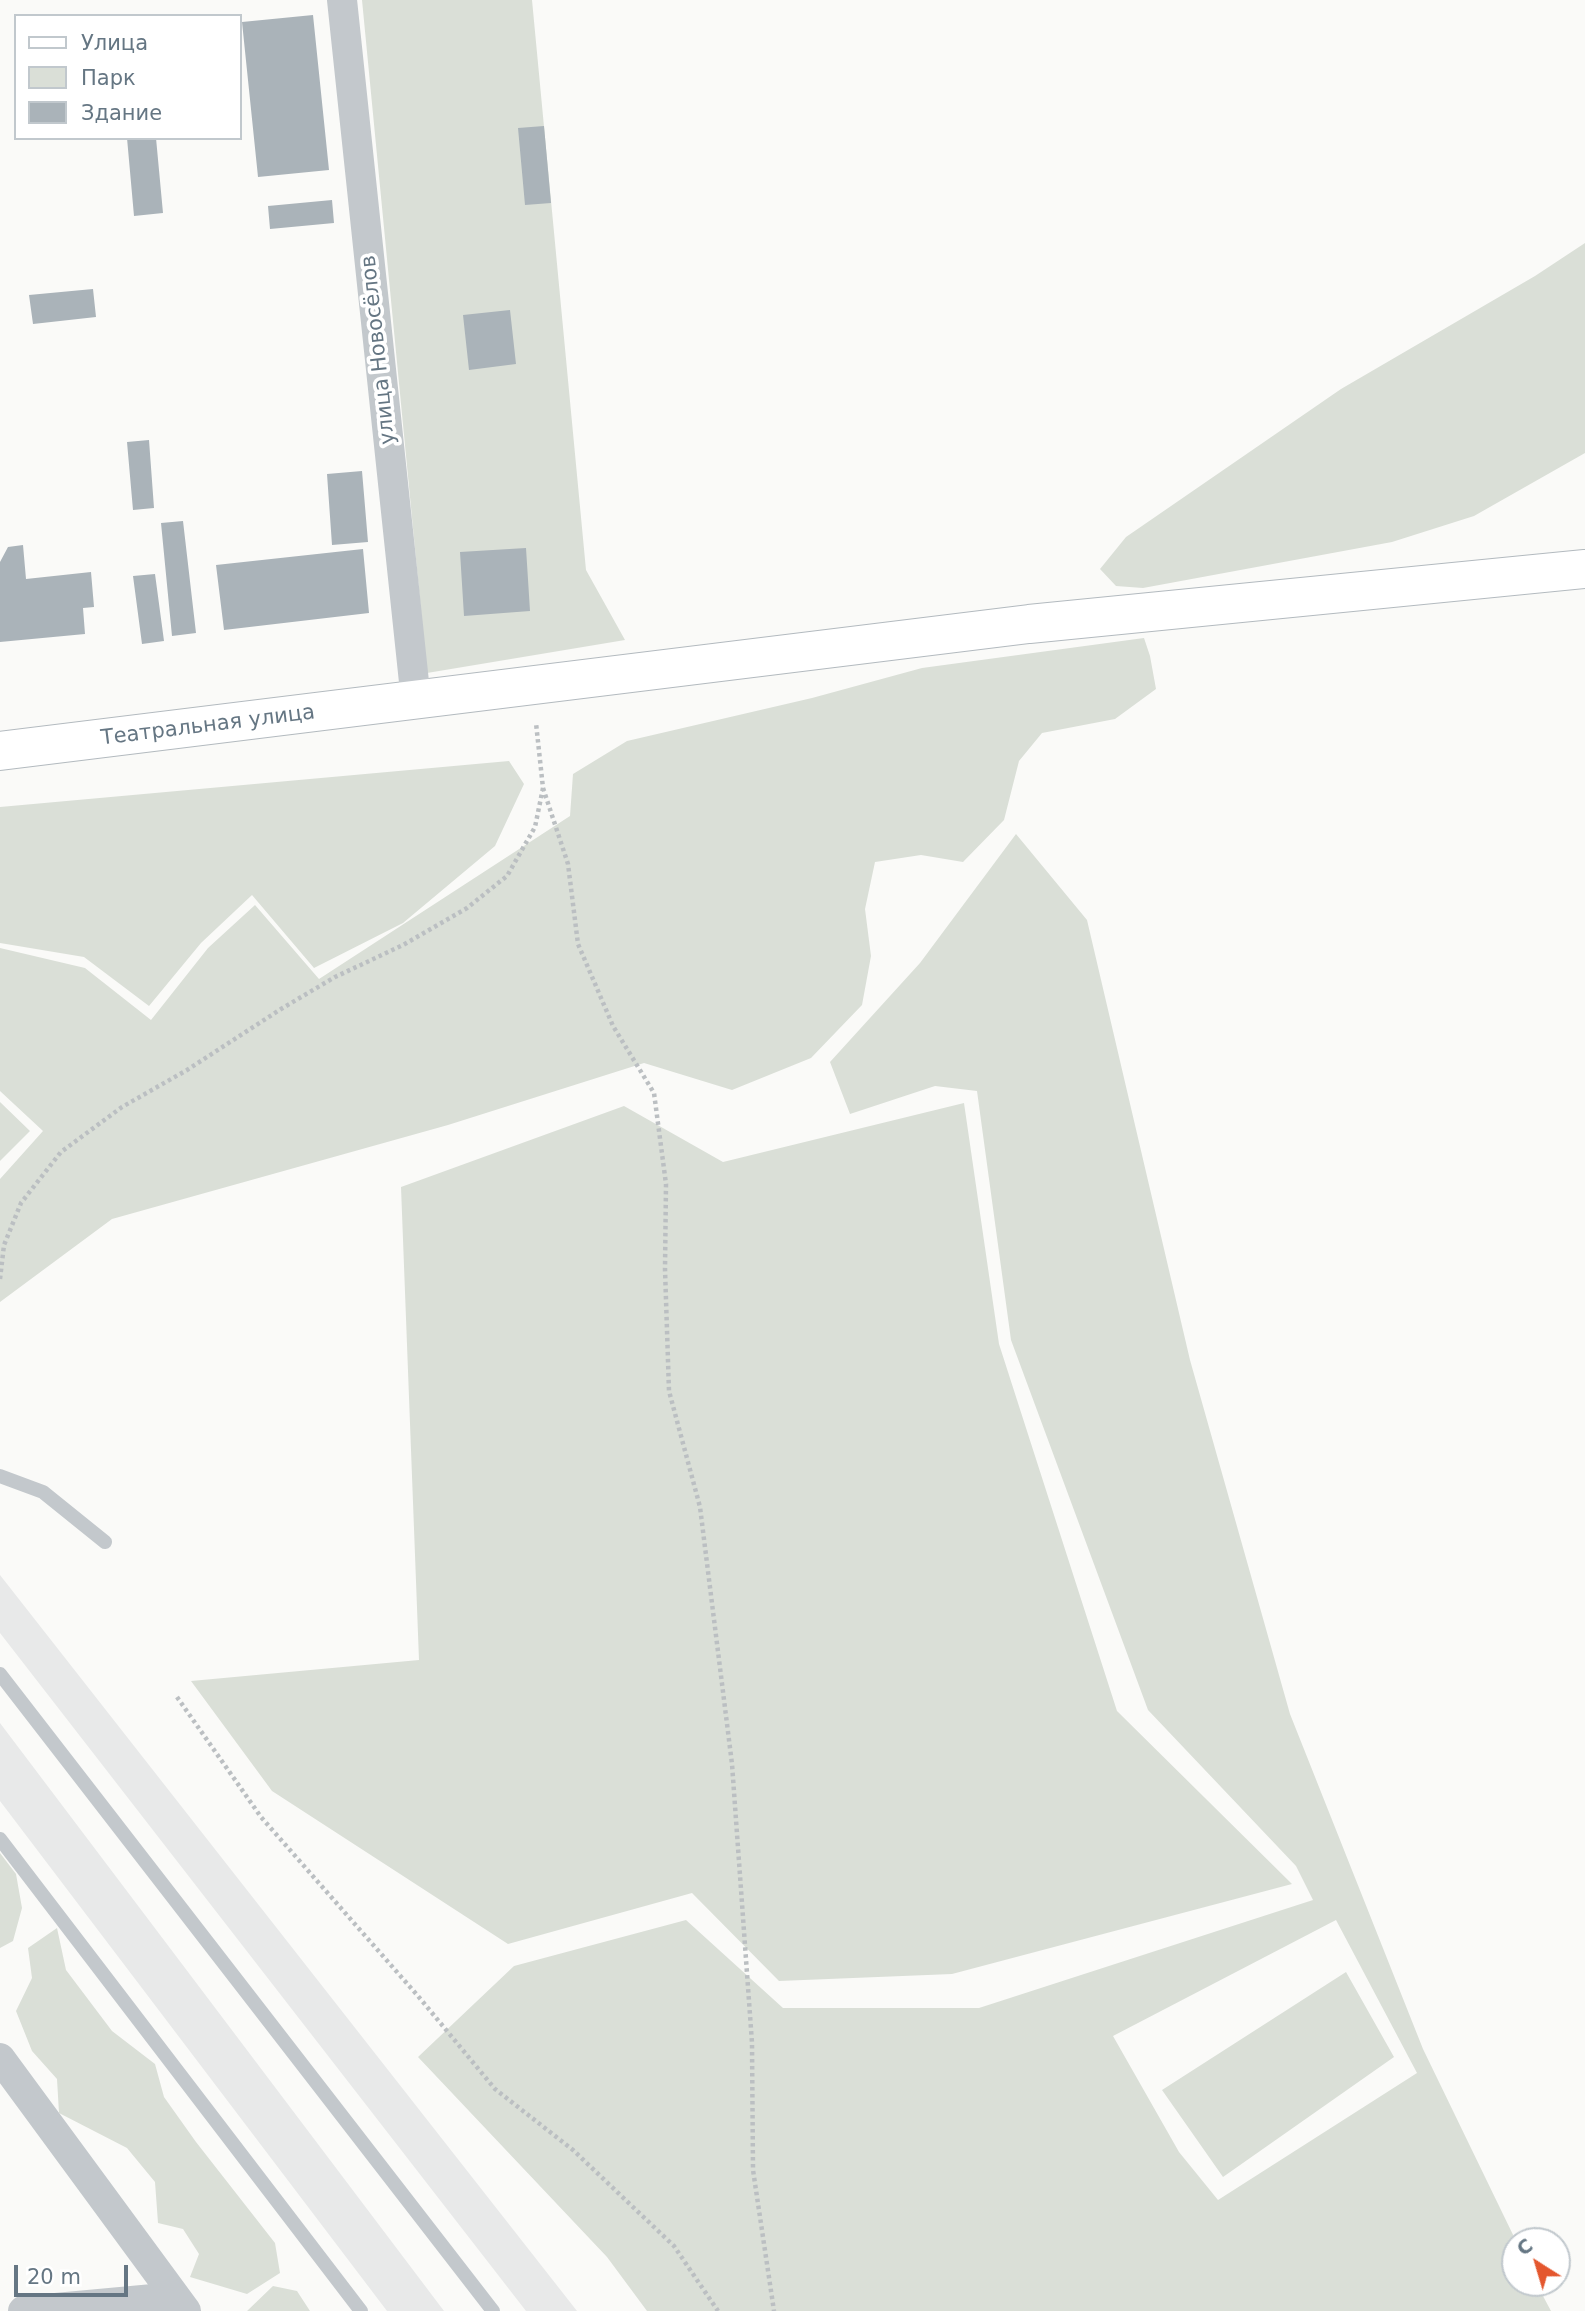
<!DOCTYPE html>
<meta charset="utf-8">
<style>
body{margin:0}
#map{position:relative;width:1585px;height:2311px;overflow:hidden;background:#fafaf8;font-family:"DejaVu Sans",sans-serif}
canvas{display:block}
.legend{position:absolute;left:14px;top:14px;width:228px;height:126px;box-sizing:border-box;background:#fff;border:2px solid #c1c8cd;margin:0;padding:9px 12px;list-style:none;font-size:21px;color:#657683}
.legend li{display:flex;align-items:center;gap:14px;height:35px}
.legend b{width:35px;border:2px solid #c1c8cd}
.north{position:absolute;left:1501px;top:2227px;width:70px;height:70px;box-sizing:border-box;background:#fff;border:2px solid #c1c8cd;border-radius:50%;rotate:323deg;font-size:19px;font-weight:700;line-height:28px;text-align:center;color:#657683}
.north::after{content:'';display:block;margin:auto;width:24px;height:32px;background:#e4572e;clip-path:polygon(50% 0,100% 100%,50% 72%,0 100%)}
.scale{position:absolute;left:14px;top:2265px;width:114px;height:32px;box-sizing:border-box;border:4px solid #657683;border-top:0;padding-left:9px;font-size:21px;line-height:24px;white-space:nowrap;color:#657683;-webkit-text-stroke:5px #fff;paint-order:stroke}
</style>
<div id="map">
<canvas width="1585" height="2311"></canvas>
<ul class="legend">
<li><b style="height:9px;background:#fff"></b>Улица</li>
<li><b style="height:19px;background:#dadfd7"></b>Парк</li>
<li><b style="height:19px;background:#aab3b9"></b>Здание</li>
</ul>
<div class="north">С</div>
<div class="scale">20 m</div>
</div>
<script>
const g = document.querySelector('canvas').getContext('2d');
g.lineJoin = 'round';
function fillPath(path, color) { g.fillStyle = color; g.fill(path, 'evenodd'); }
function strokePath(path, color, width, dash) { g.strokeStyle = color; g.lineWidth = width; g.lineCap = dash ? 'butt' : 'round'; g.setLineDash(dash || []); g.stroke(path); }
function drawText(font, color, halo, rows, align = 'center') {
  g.font = font + ' "DejaVu Sans",sans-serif'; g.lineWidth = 7; g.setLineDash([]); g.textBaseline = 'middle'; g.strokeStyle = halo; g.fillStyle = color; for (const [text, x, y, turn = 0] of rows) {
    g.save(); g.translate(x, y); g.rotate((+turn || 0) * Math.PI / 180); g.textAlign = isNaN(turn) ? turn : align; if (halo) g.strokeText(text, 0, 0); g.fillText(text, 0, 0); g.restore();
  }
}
const built = new Path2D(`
 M0,1575L577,2311H526L0,1633Z
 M0,1723L444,2311H387L0,1801Z`);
const green = new Path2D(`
 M362,0H532L586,570L625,640L427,673Z
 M1585,243V453L1474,516L1392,542L1143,588L1116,586L1100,569L1126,537L1341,389L1535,276Z
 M1144,638L1150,656L1156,689L1115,719L1042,733L1019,761L1004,820L963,862L921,855L875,862L865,909L871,956L862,1005L811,1058L732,1090L644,1063L448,1125L112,1219L0,1302V1179L43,1131L0,1091V948L85,968L151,1020L208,948L255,905L319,979L570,816L573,774L627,741L812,698L922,668Z
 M509,761L524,784L495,846L403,923L314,968L252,895L201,943L149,1006L84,957L0,943V807Z
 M1016,834L1087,920L1190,1360L1290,1714L1423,2049L1516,2241L1515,2283H1536L1551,2311H647L607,2257L418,2057L514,1966L686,1920L783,2008H979L1313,1900L1296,1866L1148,1710L1011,1340L977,1091L935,1086L850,1114L830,1062L920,963ZM1336,1920L1417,2073L1218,2200L1179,2152L1113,2036Z
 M0,1102L30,1131L0,1161Z
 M964,1103L999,1344L1117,1711L1292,1884L952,1974L779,1981L692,1893L508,1944L272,1791L191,1681L419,1660L401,1187L624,1106L723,1162Z
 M0,1853L16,1874L22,1908L13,1941L0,1948Z
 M57,1928L66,1970L112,2031L155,2064L164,2097L196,2142L275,2243L280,2273L247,2294L190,2277L199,2254L183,2229L158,2223L155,2182L127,2148L59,2113L57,2079L32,2051L16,2011L32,1978L28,1948Z
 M1346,1972L1394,2057L1223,2177L1162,2090Z
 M273,2286L297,2291L310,2311H247Z`);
const building = new Path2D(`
 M313,15L329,170L258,177L242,22Z
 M544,126L551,203L525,205L518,128Z
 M127,138H156L163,213L134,216Z
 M332,200L334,223L270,229L268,206Z
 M93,289L96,317L33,324L29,295Z
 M510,310L516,364L469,370L463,315Z
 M149,440L154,508L133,510L127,442Z
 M362,471L368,542L332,545L327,474Z
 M183,521L196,633L172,636L161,523Z
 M23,545L26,579L91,572L94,607L83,608L85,634L0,642V562L8,547Z
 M526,548L530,611L464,616L460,552Z
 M363,549L369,613L224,630L216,565Z
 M155,574L164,641L142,644L133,576Z`);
const path = new Path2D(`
 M543,788L568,864L578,944L613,1026L654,1093L666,1184L665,1269L669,1391L700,1507L732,1764L752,2043L753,2170L774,2311
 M0,1279L4,1245L21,1203L61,1152L122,1107L187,1070L281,1009L335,977L403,945L467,908L507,876L535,827L543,788L536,723
 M177,1697L261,1817L418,1996L495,2089L573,2150L674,2246L718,2311`);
const service = new Path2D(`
 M0,1476L43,1492L105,1542
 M0,1674L493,2311
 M0,1839L361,2311`);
const minor = new Path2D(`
 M342,0L416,701
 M0,2058L186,2311
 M23,2311L175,2297`);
const secondary = new Path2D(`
 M0,751L1029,624L1585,569`);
const streetNames = [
 ["улица Новосёлов",379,350,-96],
 ["Театральная улица",208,726,-7]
];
fillPath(built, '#e8e9e9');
fillPath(green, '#dadfd7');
fillPath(building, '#aab3b9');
strokePath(secondary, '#b3babf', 40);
strokePath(path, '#bbbfc2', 4.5, [3.5, 3.5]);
strokePath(service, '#c3c8cc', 14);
strokePath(minor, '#c3c8cc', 30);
strokePath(secondary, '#fff', 38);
drawText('21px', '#657683', '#fff', streetNames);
</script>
